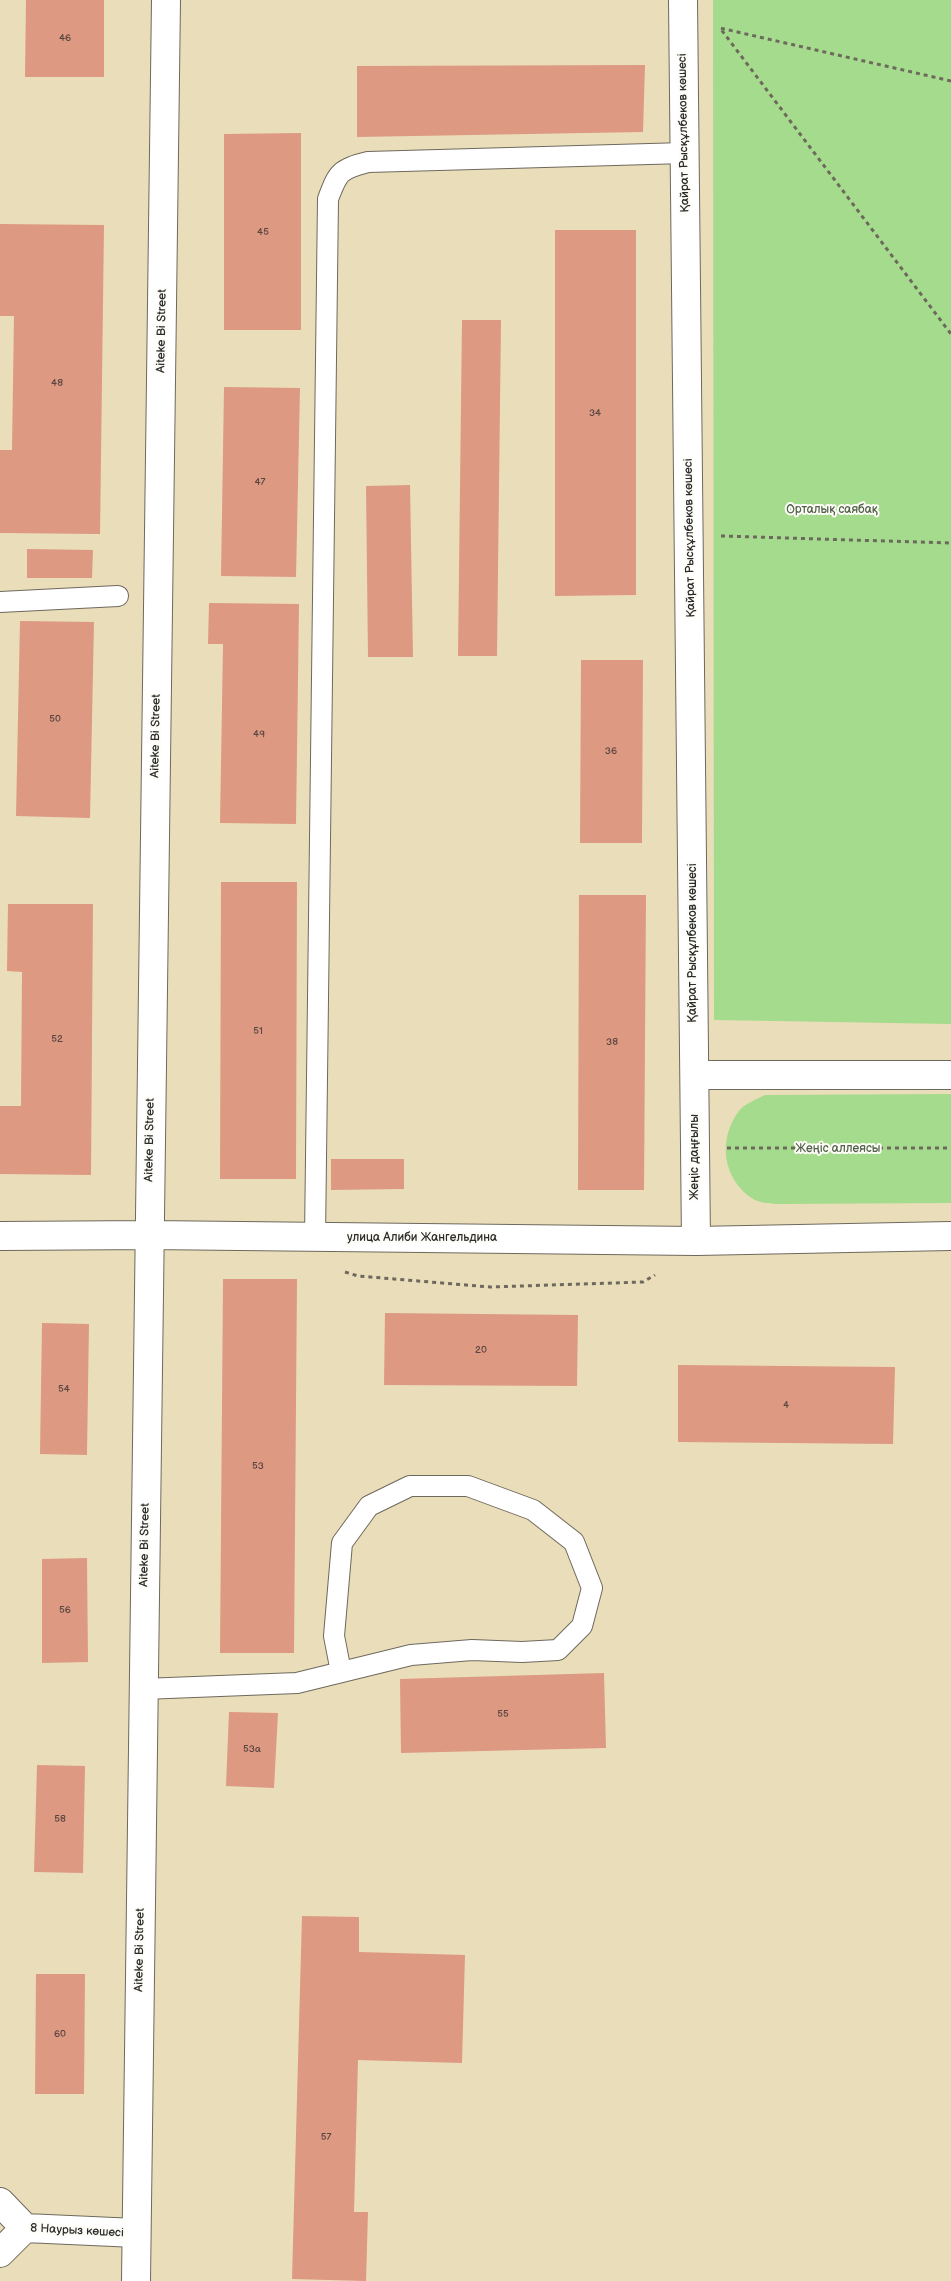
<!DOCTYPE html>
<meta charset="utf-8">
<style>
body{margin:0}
canvas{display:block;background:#eaddba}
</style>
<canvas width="951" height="2281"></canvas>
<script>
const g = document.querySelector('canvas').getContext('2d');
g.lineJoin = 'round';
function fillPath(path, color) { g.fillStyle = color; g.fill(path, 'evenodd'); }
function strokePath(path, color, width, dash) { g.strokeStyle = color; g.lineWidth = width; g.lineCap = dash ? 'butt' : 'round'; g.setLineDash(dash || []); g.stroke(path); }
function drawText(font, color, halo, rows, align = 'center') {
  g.font = font + ' "Balsamiq Sans",sans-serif'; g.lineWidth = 4; g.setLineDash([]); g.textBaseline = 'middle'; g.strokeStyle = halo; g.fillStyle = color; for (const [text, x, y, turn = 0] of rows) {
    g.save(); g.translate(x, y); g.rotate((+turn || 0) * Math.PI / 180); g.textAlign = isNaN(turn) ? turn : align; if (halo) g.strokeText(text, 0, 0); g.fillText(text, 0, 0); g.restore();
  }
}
const green = new Path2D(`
 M713,0H951V1024L714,1020Z
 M951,1094V1203L776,1204C769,1203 759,1203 753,1199C723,1180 717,1140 739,1111C744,1104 757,1099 765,1095Z`);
const building = new Path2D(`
 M26,0H104V77H25Z
 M645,65L643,132L357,137V66Z
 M301,133V330H224V134Z
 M0,224L104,225L100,534L0,533V450H12L14,316H0Z
 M555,230H636V595L555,596Z
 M462,320H501L497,656H458Z
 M224,387L300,388L296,577L221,576Z
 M410,485L413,657H368L366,486Z
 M27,549L93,550L92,578H27Z
 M209,603L299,604L296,824L220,823L223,644H208Z
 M20,621L94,622L90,818L16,816Z
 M581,660H643L642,843H580Z
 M221,882H297L296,1179H220Z
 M579,895H646L644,1190H578Z
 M8,904H93L91,1175L0,1174V1106H21L22,972L7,971Z
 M331,1159H404V1189L331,1190Z
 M223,1279H297L294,1653H220Z
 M385,1313L578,1315L577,1386L384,1385Z
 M42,1323L89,1324L87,1455L40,1454Z
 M678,1365L895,1367L893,1444L678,1442Z
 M87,1558L88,1662L42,1663V1559Z
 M604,1673L606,1748L401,1753L400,1679Z
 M229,1712L278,1713L274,1788L226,1786Z
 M37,1765L85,1766L83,1873L34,1872Z
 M302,1916L359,1917V1952L465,1955L462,2063L358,2060L354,2212H368L366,2281L292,2279Z
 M36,1974H85L84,2094H35Z`);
const path = new Path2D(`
 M951,81L720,28L951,334
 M721,536L951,543
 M727,1148H951
 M345,1272L358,1276L490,1287L643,1282L655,1275`);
const lane = new Path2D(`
 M0,602L118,596
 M315,1237L328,199C338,172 340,169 368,162L685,153
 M143,1689L297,1683L411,1655L472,1650L522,1652L558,1650L582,1626L592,1588L574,1542L533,1510L468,1486H410L369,1506L342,1543L334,1636L341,1672`);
const street = new Path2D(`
 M0,2202L25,2228L136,2233
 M0,2253L25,2228`);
const secondary = new Path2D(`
 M683,0L696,1241
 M695,1075H951
 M0,1236L149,1235L696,1241L951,1236
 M136,2281L166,0`);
const numberNames = [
 ["46",65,38],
 ["45",263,232],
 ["48",57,383],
 ["34",595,413],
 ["47",260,482],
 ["50",55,719],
 ["49",259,734],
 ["36",611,751],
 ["51",258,1031],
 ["52",57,1039],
 ["38",612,1042],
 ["20",481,1350],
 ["54",64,1389],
 ["4",786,1405],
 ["53",258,1466],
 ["56",65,1610],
 ["55",503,1714],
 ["53а",252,1749],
 ["58",60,1819],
 ["60",60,2034],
 ["57",326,2137]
];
const streetNames = [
 ["Қайрат Рысқұлбеков көшесі",684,133,-91],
 ["Aiteke Bi Street",162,331,-89],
 ["Қайрат Рысқұлбеков көшесі",690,538,-91],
 ["Aiteke Bi Street",156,736,-89],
 ["Қайрат Рысқұлбеков көшесі",693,943,-90],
 ["Aiteke Bi Street",150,1140,-89],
 ["Жеңіс даңғылы",695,1157,-90],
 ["улица Алиби Жангельдина",422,1238],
 ["Aiteke Bi Street",145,1545,-89],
 ["Aiteke Bi Street",140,1950,-89],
 ["8 Наурыз көшесі",77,2231,3]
];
const parkNames = [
 ["Орталық саябақ",832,510],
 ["Жеңіс аллеясы",838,1149]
];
fillPath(green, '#a5db8c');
fillPath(building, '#de9982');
strokePath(lane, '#6e695d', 22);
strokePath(street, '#6e695d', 30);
strokePath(secondary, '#6e695d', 30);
strokePath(path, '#6e695d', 3, [4, 4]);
strokePath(lane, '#fff', 20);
strokePath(street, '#fff', 28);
strokePath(secondary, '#fff', 28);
drawText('10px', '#584641', null, numberNames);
drawText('12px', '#2b2b2b', '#fdfcf7', streetNames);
drawText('12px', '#506048', '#fdfcf7', parkNames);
</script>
